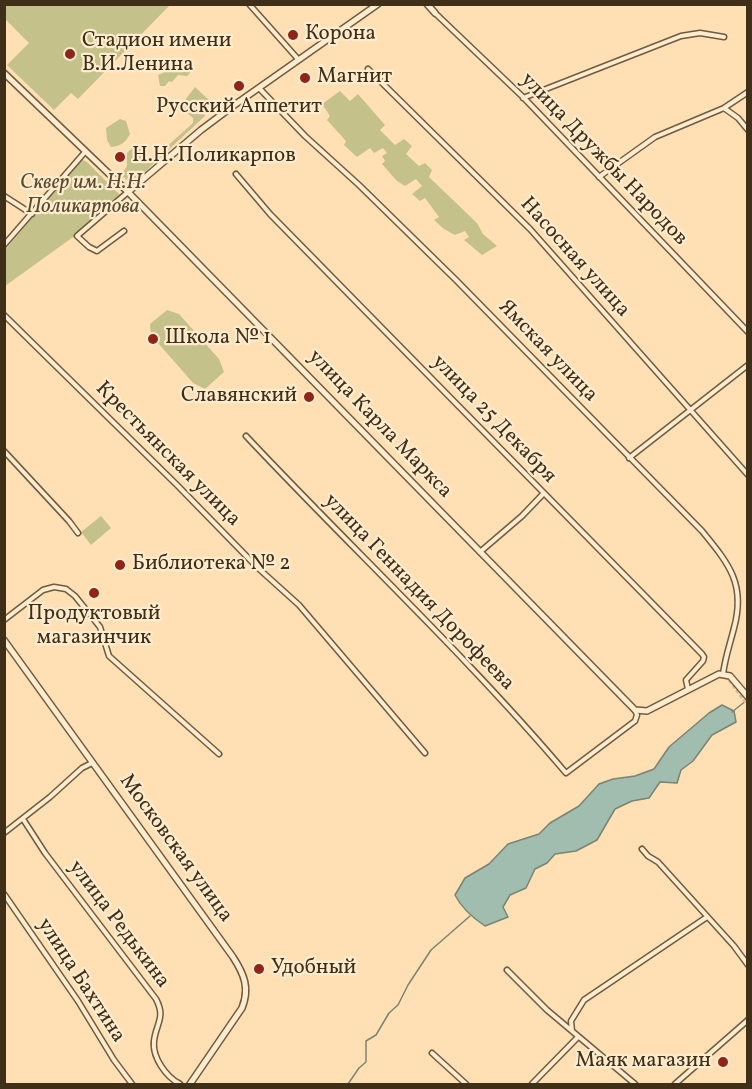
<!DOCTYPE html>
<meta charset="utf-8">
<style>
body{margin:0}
#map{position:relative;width:752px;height:1089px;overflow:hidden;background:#ffe0b4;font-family:Vollkorn,serif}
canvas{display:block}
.frame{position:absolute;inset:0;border:6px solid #3f2f18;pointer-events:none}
</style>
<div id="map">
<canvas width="752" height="1089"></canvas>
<div class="frame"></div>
</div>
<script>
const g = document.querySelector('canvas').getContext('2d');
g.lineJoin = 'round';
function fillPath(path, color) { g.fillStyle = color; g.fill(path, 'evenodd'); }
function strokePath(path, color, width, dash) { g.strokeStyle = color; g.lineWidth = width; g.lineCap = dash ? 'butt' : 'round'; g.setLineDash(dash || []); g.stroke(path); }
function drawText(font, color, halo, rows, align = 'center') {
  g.font = font + ' Vollkorn,serif'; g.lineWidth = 4.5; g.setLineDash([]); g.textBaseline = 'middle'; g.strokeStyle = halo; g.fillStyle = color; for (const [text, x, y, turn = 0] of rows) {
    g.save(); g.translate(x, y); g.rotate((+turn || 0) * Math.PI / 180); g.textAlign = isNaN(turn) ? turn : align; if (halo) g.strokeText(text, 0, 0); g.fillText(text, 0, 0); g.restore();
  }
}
const green = new Path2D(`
 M4,5L5,4L170,5L78,99L71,93L54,110L7,65L29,43L5,19Z
 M183,64L188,68L190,73L187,76L178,75L172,82L169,81L165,86H160L158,75Z
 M195,87L211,102L202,110L205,116L136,180L131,183L121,175L127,166V153L135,145L145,150L147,161L154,155L156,156L193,123V118L187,113L181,105Z
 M340,91L350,101L358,94L385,125L380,130L395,145L404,139L412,146L406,154L419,166L425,163L432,170L429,177L477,223L483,234L497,246L482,255L464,240L469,237L465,231L455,235L444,229L434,220L439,217L425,198L420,201L412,194L422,186L416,179L405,186L397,181L382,164L385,161L382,156L387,153L383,148L374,153L370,148L357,157L344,145L346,141L327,120L330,116L322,104Z
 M120,119L126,121L130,134C125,143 121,146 111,147L107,140L106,128Z
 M83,160L87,162L121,196L76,235L5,286V250L79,162Z
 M167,310L179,314L219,359L224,372L205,389L193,383L151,335L150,324Z
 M101,516L111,528L91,545L81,532Z`);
const water = new Path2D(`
 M722,705L734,711L736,722L712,735L693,761L681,770L677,783L660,782L649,798L632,801L615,809L597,840L576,851L555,854L547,863L535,869L526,888L510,895L503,907L508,917L485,926C473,918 462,909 455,895L465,878L489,864L508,844L539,834L550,823L579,806L599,784L613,779L635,776L654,769L669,747L709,713Z`);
const stream = new Path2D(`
 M732,712L747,700
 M348,1084L359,1068L366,1062V1041L376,1035L389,1013L398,1005L408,985L431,950L470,916`);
const minorTunnel = new Path2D(`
 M726,675L748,705`);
const minor = new Path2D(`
 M249,4L298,59
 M435,13L524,98L748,332
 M368,69L530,229L748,475
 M259,88L305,136L359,185L456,280L702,531C729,564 746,584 734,628C730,644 725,658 723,674
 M523,98L681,36L700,33L724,37
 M724,108L738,118L748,130
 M236,174L270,214L702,654L704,657L703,661L686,680L688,689
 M599,177L655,137L724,108L748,92
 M4,196L32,214
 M124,231L97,251L89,247L77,236L128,192
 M4,245L85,152
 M4,315L177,485L258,568L299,605L425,753
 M246,436C352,549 466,655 566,773L635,721L637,715L635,710
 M4,451L69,521L78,533
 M629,458L748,365
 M480,552L522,516L544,493
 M4,620L43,590L54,587L66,589L75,596L100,627L109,656L219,754
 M23,819L45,853L156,999C166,1018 156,1023 154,1041C152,1057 166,1077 180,1084
 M4,833L50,797L82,768L92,763
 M642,849L648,856L658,862L734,946L748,965
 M4,894L78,1001L114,1060L132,1084
 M507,970L547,1010L635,1084
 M572,1031L571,1021L584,1000L707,917
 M432,1053L466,1084
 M532,1084L578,1037
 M675,1084L748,1020`);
const tertiary = new Path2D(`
 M427,4L435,13
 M4,73L128,192L635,710L647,711L719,674L730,676L748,697
 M128,192L201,130L233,106L378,4
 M4,640L233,957C244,974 250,988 242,1008L190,1084`);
const markers = [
 [293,35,6,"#8f2418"],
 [70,54,6,"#8f2418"],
 [305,78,6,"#8f2418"],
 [239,86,6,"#8f2418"],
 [120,157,6,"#8f2418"],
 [153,339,6,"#8f2418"],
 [309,397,6,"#8f2418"],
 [120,565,6,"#8f2418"],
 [94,593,6,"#8f2418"],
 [259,969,6,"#8f2418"],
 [723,1062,6,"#8f2418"]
];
const poiNames = [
 ["Корона",305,35],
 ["Стадион имени",82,42],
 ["В.И.Ленина",82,66],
 ["Магнит",317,78],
 ["Русский Аппетит",239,108,"center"],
 ["Н.Н. Поликарпов",132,157],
 ["Школа № 1",165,339],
 ["Славянский",297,397,"right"],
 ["Библиотека № 2",132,565],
 ["Продуктовый",94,615,"center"],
 ["магазинчик",94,639,"center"],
 ["Удобный",271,969],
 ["Маяк магазин",711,1062,"right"]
];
const streetNames = [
 ["улица Дружбы Народов",603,160,46],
 ["Насосная улица",574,258,48],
 ["Ямская улица",547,352,46],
 ["улица 25 Декабря",493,420,46],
 ["улица Карла Маркса",379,425,46],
 ["Крестьянская улица",167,455,45],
 ["улица Геннадия Дорофеева",418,593,46],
 ["Московская улица",175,849,54],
 ["улица Редькина",118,925,53],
 ["улица Бахтина",80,981,57]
];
const parkNames = [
 ["Сквер им. Н.Н.",83,184],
 ["Поликарпова",83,208]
];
fillPath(green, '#c5c18a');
fillPath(water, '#a0bdaf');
strokePath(water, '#798473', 1.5);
strokePath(stream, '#798473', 1.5);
strokePath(minorTunnel, '#d9bd95', 4, [4, 2]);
strokePath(minor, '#6f5b3f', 7);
strokePath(tertiary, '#6f5b3f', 8);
strokePath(minor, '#ffebce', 4);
strokePath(tertiary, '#ffebce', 5);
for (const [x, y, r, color] of markers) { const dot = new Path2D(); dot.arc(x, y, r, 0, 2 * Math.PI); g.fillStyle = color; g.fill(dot); strokePath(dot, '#ffebce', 2); }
drawText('21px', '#3f2f18', '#ffebce', poiNames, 'left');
drawText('21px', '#3f2f18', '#ffebce', streetNames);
drawText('italic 21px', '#5a4c2f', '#ffebce', parkNames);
</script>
